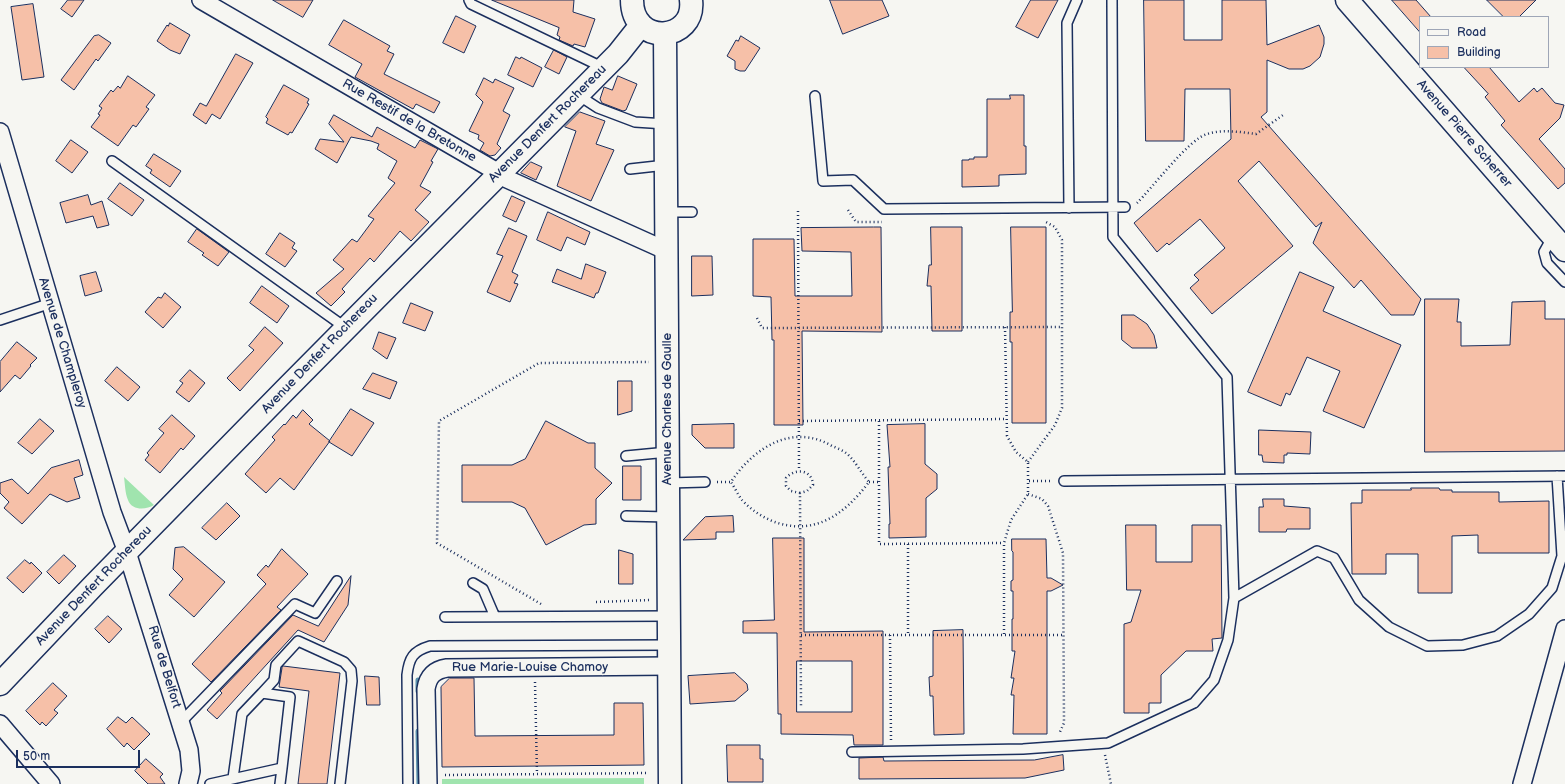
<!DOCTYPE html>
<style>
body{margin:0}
#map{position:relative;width:1565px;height:784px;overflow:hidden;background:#f6f6f2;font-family:"Balsamiq Sans",sans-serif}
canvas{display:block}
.legend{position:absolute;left:1419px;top:16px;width:130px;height:52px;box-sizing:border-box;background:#f6f6f2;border:1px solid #9ea6b7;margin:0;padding:5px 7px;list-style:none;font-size:12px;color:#1b2f5e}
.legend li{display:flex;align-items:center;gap:8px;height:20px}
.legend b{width:20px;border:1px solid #9ea6b7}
.scale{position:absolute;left:16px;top:750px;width:124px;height:18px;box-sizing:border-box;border:2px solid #1b2f5e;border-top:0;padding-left:5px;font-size:12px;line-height:14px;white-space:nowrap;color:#1b2f5e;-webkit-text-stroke:3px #f6f6f2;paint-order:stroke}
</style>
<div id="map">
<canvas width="1565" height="784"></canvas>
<ul class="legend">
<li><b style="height:5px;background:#f6f6f2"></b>Road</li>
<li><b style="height:11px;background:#f6c0a8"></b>Building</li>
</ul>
<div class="scale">50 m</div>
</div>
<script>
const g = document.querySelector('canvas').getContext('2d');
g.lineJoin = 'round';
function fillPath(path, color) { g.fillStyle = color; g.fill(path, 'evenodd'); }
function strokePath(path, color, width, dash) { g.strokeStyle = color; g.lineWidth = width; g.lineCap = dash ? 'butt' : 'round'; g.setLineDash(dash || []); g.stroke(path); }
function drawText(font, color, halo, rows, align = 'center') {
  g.font = font + ' "Balsamiq Sans",sans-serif'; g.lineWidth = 3; g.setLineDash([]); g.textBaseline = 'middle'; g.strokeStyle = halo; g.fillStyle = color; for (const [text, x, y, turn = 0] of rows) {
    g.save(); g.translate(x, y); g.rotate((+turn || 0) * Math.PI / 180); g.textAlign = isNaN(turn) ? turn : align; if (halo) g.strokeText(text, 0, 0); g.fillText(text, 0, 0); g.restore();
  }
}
const green = new Path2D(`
 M124,477L154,505C146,510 132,511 128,500C125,493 125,484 124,477Z
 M644,778V784H442V779Z`);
const stream = new Path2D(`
 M418,680V691
 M418,731L419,784`);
const building = new Path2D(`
 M68,0H84L72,17L61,9Z
 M273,0H313L303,17Z
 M492,0H574L573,12L595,19L585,47L574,44L573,46L559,40L560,37L557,35L559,28Z
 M830,0H882L889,16L843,34Z
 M1031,0H1058L1038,38L1016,27Z
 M1144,0H1184V40H1222V0H1266L1267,45L1319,25L1324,37V44L1320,57L1310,66L1303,69H1289L1267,60V112L1261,117L1421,299L1414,315H1391L1361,280L1354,288L1313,243L1322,222L1316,227L1259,161L1238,181L1293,246L1212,314L1190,288L1199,280L1194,275L1225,248L1200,219L1169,245L1167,243L1157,252L1134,223L1231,139L1230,89H1185L1184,141H1146Z
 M1392,0H1416L1431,17H1420V32Z
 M1487,0H1536L1519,17H1504Z
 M33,4L44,77L22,80L11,7Z
 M456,16L476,26L464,53L443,43Z
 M344,20L390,46L387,51L394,54L384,74L440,102L434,113L416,104L413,109L355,77L362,64L329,45Z
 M170,23L190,35L180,54L170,50L157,41L167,25L168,26Z
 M99,35L111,43L98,61L96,59L74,90L61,80L94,36Z
 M741,36L760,48L745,71H740L735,69V61L727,56L736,40L738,41Z
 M554,50L567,57L559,74L545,67Z
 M236,54L253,63L220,119L212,114L206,124L193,115L200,103L206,106Z
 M516,57L520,59L521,57L542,68L533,87L508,75Z
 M1464,67H1489L1519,102L1534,88L1537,92L1542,88L1555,103L1564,105L1560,118L1539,139L1565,169V183L1558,189L1501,125L1505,121L1485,97L1488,94Z
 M128,76L155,95L146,107L149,109L136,127L133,125L118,146L91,127L100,115L98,114L102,108L99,106L111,90L113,92L118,86L120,88Z
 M618,76L637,84L626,110L623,111L602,103L600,99L604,87L612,90Z
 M484,78L493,83L495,79L514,88L503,111L510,115L497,144L501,148L495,155L490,156L480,150L484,143L478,139L479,135L469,131L483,102L476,95Z
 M284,85L309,99L307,103L309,104L304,113L292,133L290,132L288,135L266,123L268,119L266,117Z
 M1010,95H1024V146H1026V174L999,175V186L962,187V160H969V159H974V157H987V99H1010Z
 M580,112L605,121L596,144L614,150L591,201L557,186L576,131L565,127Z
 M334,115L372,137L377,127L415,148L420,140L438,149L431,161L433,162L420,186L431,192L415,210L429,222L411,241L400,231L374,262L370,258L342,289L345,292L331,306L316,293L344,269L333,260L352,239L357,242L374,219L368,216L395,183L388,178L397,161L377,149L379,144L371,141L351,137L337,163L315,149L320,139L344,142L329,124Z
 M71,140L88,152L72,173L56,161Z
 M154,154L181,171L170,187L150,173L152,170L146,166Z
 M531,162L542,167L536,180L521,173Z
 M120,183L144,200L132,216L108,199Z
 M88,195L91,205L102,201L109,225L97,228L93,216L66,223L60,203Z
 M512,196L525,202L516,222L503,216Z
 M548,212L590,232L585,245L567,237L561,251L537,240Z
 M874,227H881L882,332L802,331L803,425H774V340H772L771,297L753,296V239H794L795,296H852L851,252L802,251L801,228Z
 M931,227H962V331H932L931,286H927L929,265H931Z
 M1011,227H1046V423H1012V342H1010V312H1012Z
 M509,228L527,236L512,272L518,275L514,283L518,284L510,302L487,292L503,256L497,254Z
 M197,229L229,252L218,266L202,255L204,253L188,242Z
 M280,233L295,243L292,248L297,251L285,267L266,254Z
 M692,256H712L713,295L692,296Z
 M586,264L606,272L598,293H596L594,298L552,282L557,269L581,279Z
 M96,272L102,291L85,296L80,276Z
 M1300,272L1334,287L1323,311L1401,345L1364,428L1323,411L1340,371L1307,357L1290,395L1286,393L1281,406L1248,392Z
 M262,286L289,306L277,323L250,303Z
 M165,293L181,307L163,328L145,312L158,297L161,298Z
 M1425,299H1459L1457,322H1461V346L1510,345L1512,302L1545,301V319H1565V451L1425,452Z
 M411,303L433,312L425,331L403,323Z
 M1122,315H1134L1147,324L1154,335L1157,348H1132L1122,340Z
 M265,327L283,343L240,391L227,378L254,350L249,346Z
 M379,332L396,338L387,359L373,349Z
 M17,342L37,358L30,365L31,366L20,379L15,375L0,392V362Z
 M117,367L140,387L128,401L105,381Z
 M190,370L205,383L189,402L176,392L183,383L180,381Z
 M373,373L397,382L390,399L363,389Z
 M618,381H632V411L618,415Z
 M351,409L374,423L352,456L329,442Z
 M303,410L313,420L309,424L330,441L294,490L280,478L266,493L245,474L275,440L272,437L284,424L285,425L293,415L296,418Z
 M172,415L195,436L183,450L181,448L160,473L145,460L149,455L147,453L164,433L159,429Z
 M40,419L54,431L32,454L18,443Z
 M546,421L588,443H595V468L612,483L596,499V524L584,525L546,545L525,508L512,502H462V465H512L525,459Z
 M734,424V448H705L692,435V425Z
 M925,424V464L937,474V489L926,498V537L889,538V524H890L888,467H890L887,425Z
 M1259,430L1311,432L1310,454L1287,453V455H1284V463L1263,462L1262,455H1259Z
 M79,460L83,475L74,478L80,498L67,502L50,494L22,524L4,508L9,502L0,493V483L12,479L28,494L51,468Z
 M623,466H641V500H623Z
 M1411,488H1439L1440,490H1452V492H1499V502L1549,501V553H1478V535L1452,536V593H1418V554H1386V574H1352L1351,503H1362V490H1411Z
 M1263,499H1284V506L1310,508V529H1287L1286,532H1259V507H1263Z
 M227,503L240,516L216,540L202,528Z
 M733,516L734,532H716V539L683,540L705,517Z
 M1126,525H1156V562H1192V525H1221L1222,638L1212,639L1213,651H1186L1161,675V703H1149V713H1124V624L1131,622L1141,590H1127Z
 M773,538H804V632L883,631V745H854L853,735L781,734V714H778L777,633H743V621L774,620ZM797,661H852V712H797Z
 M1012,539H1046L1047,578H1051L1063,585L1051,591H1047V734H1013L1014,695H1011L1014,678H1011L1015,651H1012V619H1013V591H1011V581L1013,580V552L1012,551Z
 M184,547L225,582L194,617L169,595L183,579L173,569L175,548Z
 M282,549L308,574L277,607L281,610L211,682L192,664L266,584L257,575L266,565L268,567Z
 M619,550L633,554V584H619Z
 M64,555L76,566L59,584L47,572Z
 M25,560L30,564L31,562L42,573L23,593L7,578Z
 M351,576L348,605L324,642L298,630L217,719L207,710L222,693L220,691L293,615L318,626Z
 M108,616L122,629L109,643L95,629Z
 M963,630L964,734L934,735L933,696H930L929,677L933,676V631Z
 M283,666L340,673L327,784H298L309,691L279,687L282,668Z
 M735,673L747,684L748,690L735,701L690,704L688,676Z
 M365,676L379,677L380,705H367Z
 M450,678H474L475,736L614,735V703H643L644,765L442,767L441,687Z
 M53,683L67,696L54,710L58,713L56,715L46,726L42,722L40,725L26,711Z
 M118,717L126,723L132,717L150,734L134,750L127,743L124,747L107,729Z
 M727,745H760V759H763V782H728Z
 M1063,755L1064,770L1025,778L859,779V758L883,757L884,761L1034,760Z
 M146,759L163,774L160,777L165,784H148L135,771Z`);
const path = new Path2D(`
 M1137,203C1152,188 1189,139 1207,134C1223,129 1240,132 1256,134L1283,115
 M848,210L856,222H882
 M798,211L799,470
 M757,318L762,328L1061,327
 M799,421L1006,419
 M879,421V544L1004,543
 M1028,462L1055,425L1062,408V240L1055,227L1044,221
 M1029,481H1052
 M717,482H731C754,447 793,423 832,446C837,448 842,450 846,453C855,460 861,473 869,482C844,515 814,537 772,521C761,516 751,510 742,500C738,495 735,488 731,482
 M869,482H879
 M800,493L791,491L786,486V478C795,468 812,469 813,485L807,491L800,493L801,708
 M1028,494L1042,499L1048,506L1063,553L1064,723L1059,734
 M908,544V635
 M596,602L651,600
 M541,604L437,543L439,421L539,363L649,362
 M1004,634V543L1011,520L1028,494V462L1016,452L1007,436L1005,327
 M801,635H1064
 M890,635L891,740
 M535,682L537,774
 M1105,755L1111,784
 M445,775L649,773`);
const lane = new Path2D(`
 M469,0L471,4L604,68
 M578,95L598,108L635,122L666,124
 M815,96L823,181L853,180L884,209L1125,207
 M112,161L346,328
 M630,169L666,165
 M1069,208L1067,23L1077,0
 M667,212H692
 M1553,236L1544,252L1547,263L1565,282
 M0,320L51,303
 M626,456L668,452
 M1064,481L1565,476
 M668,483L705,482
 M626,516L668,517
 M473,583L483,589L495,617
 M1234,598L1317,551L1334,558L1359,600L1389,627L1427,646L1463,645L1497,636L1529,614L1552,588L1562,556L1557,476
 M445,617L669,616
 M262,693L274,680L276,665L298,641L344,662L351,670L352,681L340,784
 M181,722L295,604L315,613L337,581
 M852,752L1023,749L1108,743L1194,703L1214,680L1228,640L1234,598L1227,377L1113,237L1112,0
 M210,784L282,768L290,697L262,693L242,714L233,778
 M280,784L282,768
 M408,784L407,675C409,658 413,651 430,646L669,645`);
const street = new Path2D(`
 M201,0L499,173L507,179L667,251
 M0,132L112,512L127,552L189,750L191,771L188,784
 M0,724L51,784
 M428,784L426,689C428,676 434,670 447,668L669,666
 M1522,784L1565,629`);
const secondary = new Path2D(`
 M632,0C632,47 696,42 691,0
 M1347,0L1565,250
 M665,34L670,784
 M0,684L93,586L285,390L618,54L641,25`);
const streetNames = [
 ["Rue Restif de la Bretonne",409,121,30],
 ["Avenue Denfert Rochereau",548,124,-45],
 ["Avenue Pierre Scherrer",1464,134,49],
 ["Avenue de Champleroy",62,343,73],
 ["Avenue Denfert Rochereau",320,354,-46],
 ["Avenue Charles de Gaulle",668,409,-90],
 ["Avenue Denfert Rochereau",94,586,-46],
 ["Rue de Belfort",164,667,73],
 ["Rue Marie-Louise Chamoy",530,668]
];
fillPath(green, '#a0e4ae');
strokePath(stream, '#5a91ac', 5);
fillPath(building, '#f6c0a8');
strokePath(building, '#1b2f5e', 1);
strokePath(lane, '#1b2f5e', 12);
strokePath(street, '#1b2f5e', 20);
strokePath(secondary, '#1b2f5e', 25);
strokePath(path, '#1b2f5e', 2.5, [1, 3]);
strokePath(lane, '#f6f6f2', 9);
strokePath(street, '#f6f6f2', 17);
strokePath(secondary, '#f6f6f2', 22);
drawText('13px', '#1b2f5e', '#f6f6f2', streetNames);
</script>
